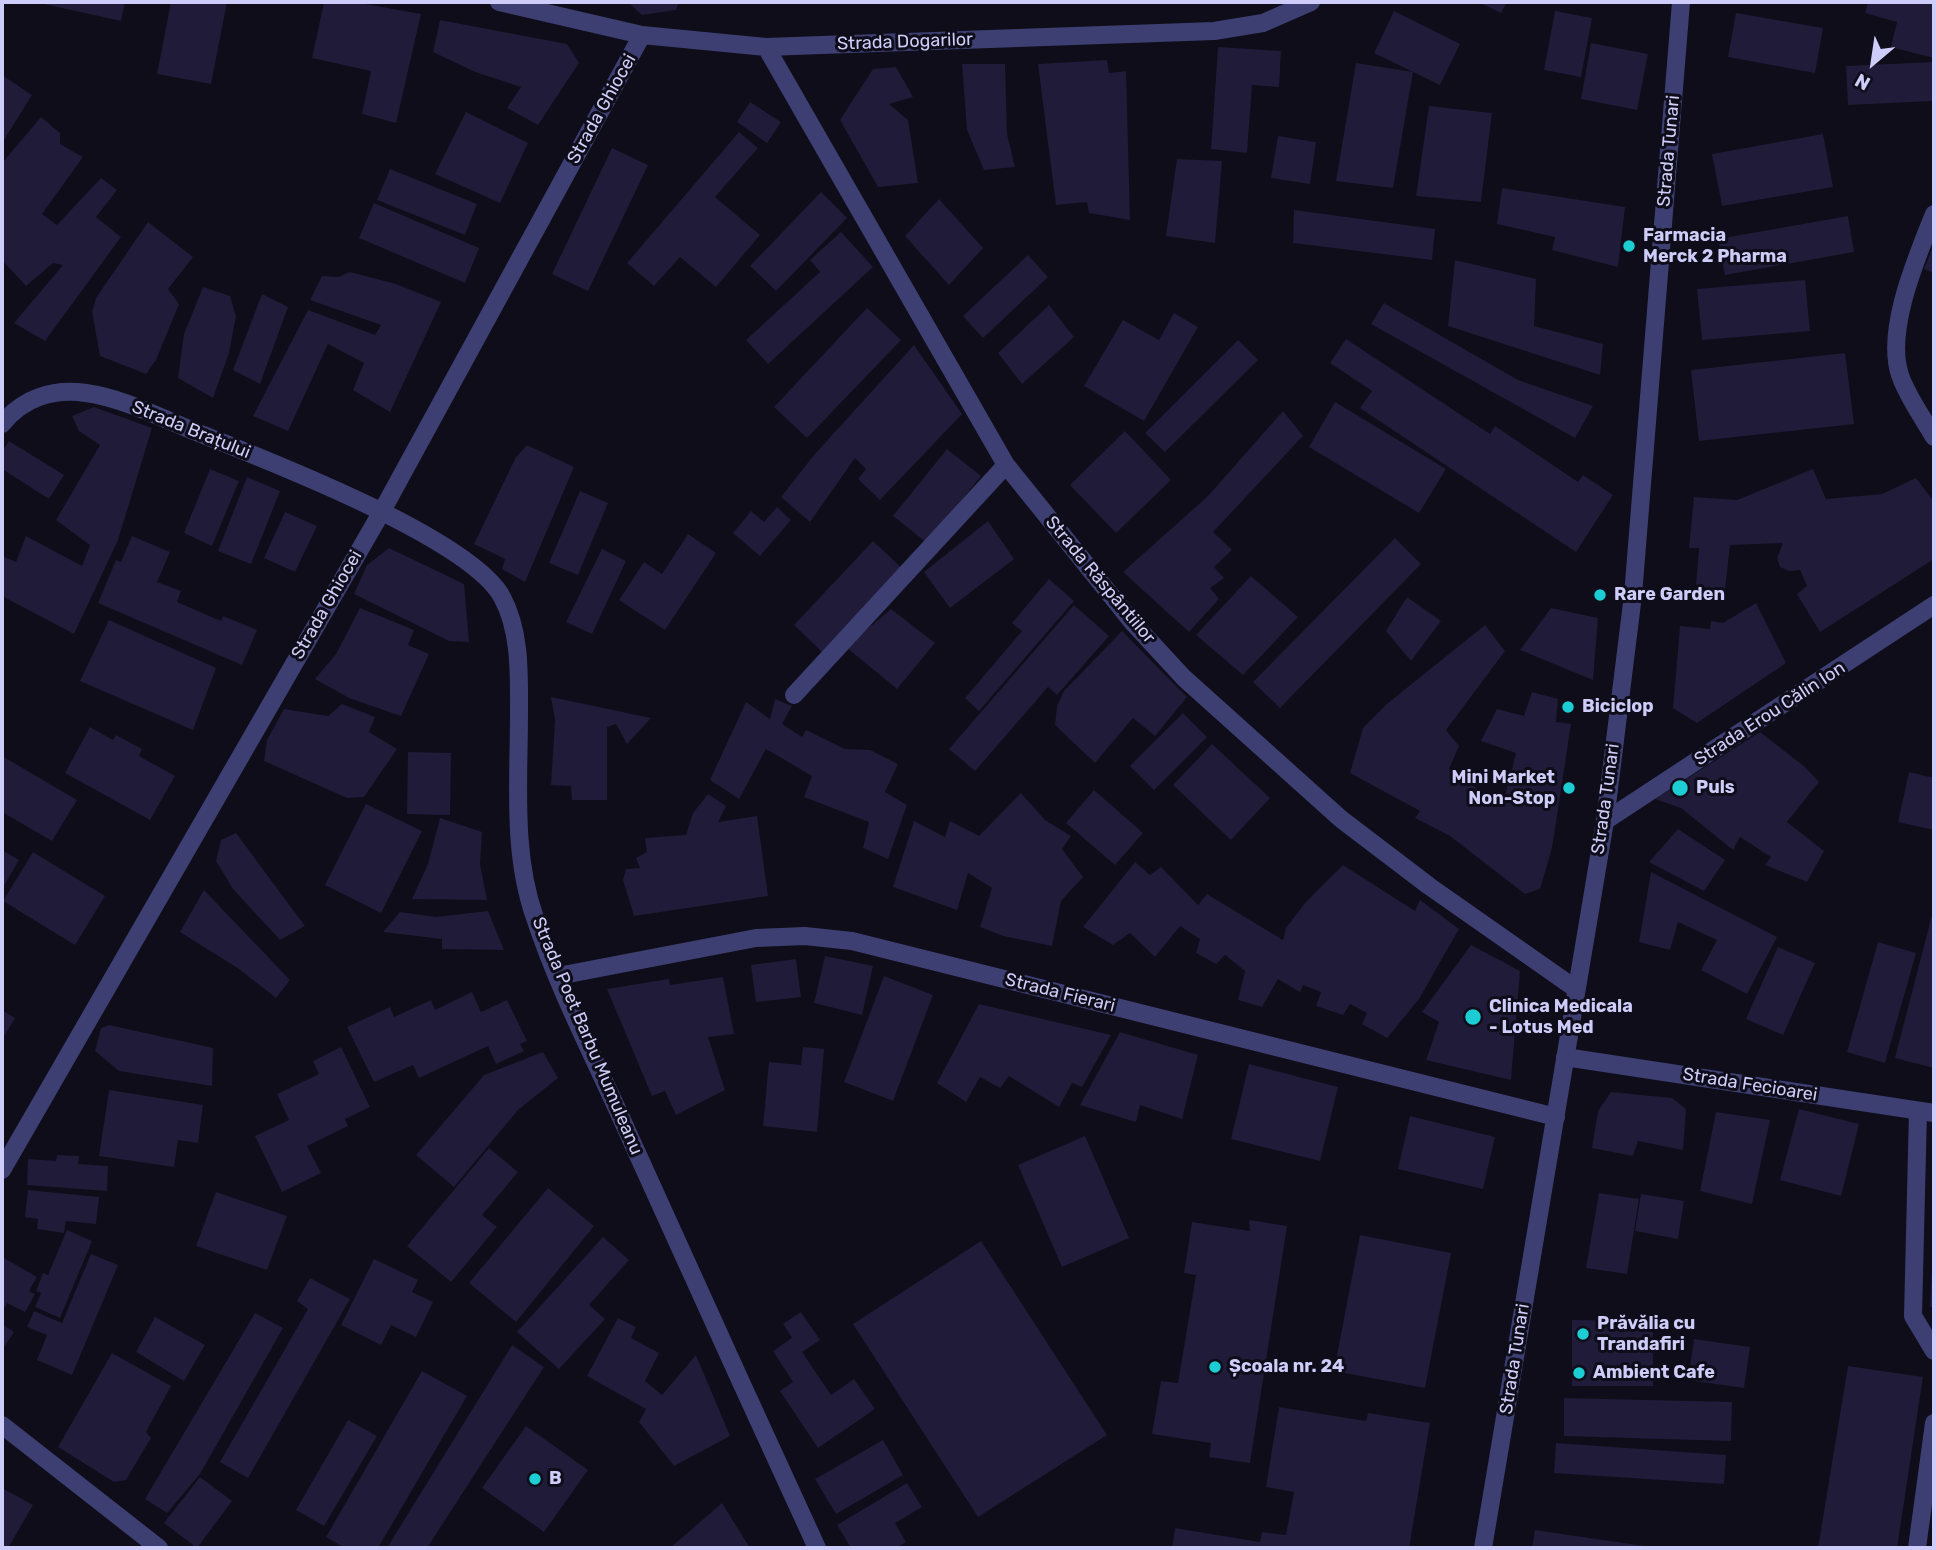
<!DOCTYPE html>
<meta charset="utf-8">
<style>
body{margin:0}
#map{position:relative;width:1936px;height:1550px;overflow:hidden;background:#0e0d19;font-family:Rubik,sans-serif}
canvas{display:block}
.frame{position:absolute;inset:0;border:4px solid #ceccf8;pointer-events:none}
.north{position:absolute;left:1838px;top:28px;width:70px;height:70px;-webkit-text-stroke:5px #0e0d19;paint-order:stroke;rotate:209deg;font-size:19px;font-weight:700;line-height:28px;text-align:center;color:#ceccf8}
.north::after{content:'';display:block;margin:auto;width:24px;height:32px;background:#ceccf8;clip-path:polygon(50% 0,100% 100%,50% 72%,0 100%)}
</style>
<div id="map">
<canvas width="1936" height="1550"></canvas>
<div class="frame"></div>
<div class="north">N</div>
</div>
<script>
const g = document.querySelector('canvas').getContext('2d');
g.lineJoin = 'round';
function fillPath(path, color) { g.fillStyle = color; g.fill(path, 'evenodd'); }
function strokePath(path, color, width, dash) { g.strokeStyle = color; g.lineWidth = width; g.lineCap = dash ? 'butt' : 'round'; g.setLineDash(dash || []); g.stroke(path); }
function drawText(font, color, halo, rows, align = 'center') {
  g.font = font + ' Rubik,sans-serif'; g.lineWidth = 6; g.setLineDash([]); g.textBaseline = 'middle'; g.strokeStyle = halo; g.fillStyle = color; for (const [text, x, y, turn = 0] of rows) {
    g.save(); g.translate(x, y); g.rotate((+turn || 0) * Math.PI / 180); g.textAlign = isNaN(turn) ? turn : align; if (halo) g.strokeText(text, 0, 0); g.fillText(text, 0, 0); g.restore();
  }
}
const building = new Path2D(`
 M35,2H125L121,21Z
 M171,2H227L211,84L157,74Z
 M324,2H354L421,14L396,123L362,114L371,71L312,58Z
 M628,2H679L676,10L642,15Z
 M1478,2H1507L1501,13Z
 M1868,2H1934V58L1891,47L1897,22L1865,13Z
 M1394,11L1460,44L1440,85L1374,53Z
 M1555,11L1592,18L1581,77L1544,70Z
 M1736,13L1823,28L1815,73L1728,57Z
 M440,20L567,44L579,63L538,125L507,108L521,87L475,72L433,52Z
 M1591,43L1648,54L1637,110L1581,99Z
 M1218,47L1281,51L1279,87L1252,85L1247,153L1211,149Z
 M1107,60L1109,73L1126,71L1130,220L1089,213L1087,202L1056,205L1038,64Z
 M1934,62V101L1848,105L1846,66Z
 M1356,63L1413,72L1393,188L1336,181Z
 M962,64H1005L1007,134L1015,167L984,170L967,130Z
 M896,67L913,97L889,104L908,120L918,183L878,187L840,120L873,69Z
 M2,75L32,95L2,143Z
 M750,102L781,122L767,143L737,122Z
 M1429,106L1492,113L1481,202L1416,196Z
 M466,112L528,143L500,203L435,174Z
 M41,117L60,133V144L83,157L42,214L57,225L101,178L117,190L96,217L121,237L45,341L14,323L63,265L53,263L26,286L2,260V163Z
 M739,132L758,148L715,197L760,235L716,287L680,257L654,286L627,263Z
 M1823,134L1833,187L1722,206L1712,154Z
 M1278,136L1316,142L1310,184L1271,178Z
 M612,148L648,165L588,291L552,274Z
 M1177,159L1222,161L1215,243L1166,236Z
 M390,169L477,204L465,235L377,200Z
 M1502,188L1625,207L1618,267L1552,250L1555,237L1497,224Z
 M821,192L847,218L776,291L750,266Z
 M939,199L983,248L949,285L905,236Z
 M374,203L479,248L465,283L359,238Z
 M1294,210L1435,229L1432,260L1293,243Z
 M1848,216L1854,252L1725,275L1718,239Z
 M148,222L193,257L168,289L179,304L156,360L146,374L100,356L92,312L96,298Z
 M841,232L873,267L768,364L746,340L820,272L810,260Z
 M1934,244V273L1924,269Z
 M1028,255L1048,277L983,338L963,316Z
 M1455,260L1536,279L1534,326L1603,344L1600,375L1448,326Z
 M350,272L396,284L441,302L390,412L353,390L364,363L328,344L288,431L253,416L308,310L375,335L381,325L310,300L322,276L338,277Z
 M1805,280L1810,331L1702,340L1697,289Z
 M203,287L230,296L236,316L229,353L213,398L178,378L184,334Z
 M262,294L288,307L260,384L233,370Z
 M1384,303L1518,380L1593,406L1575,438L1371,324Z
 M1049,305L1074,337L1022,384L998,353Z
 M867,308L901,340L807,438L774,407Z
 M1174,313L1198,327L1144,421L1084,386L1123,320L1159,340Z
 M1346,339L1490,434L1495,426L1578,482L1583,475L1613,495L1576,552L1360,408L1372,391L1330,363Z
 M1238,340L1258,360L1165,452L1145,433Z
 M914,345L962,414L880,500L858,479L866,469L855,458L810,522L781,497L814,455Z
 M1845,353L1854,424L1699,441L1691,370Z
 M1335,402L1446,469L1419,513L1309,447Z
 M94,407L152,428L118,540L74,634L2,596V556L16,562L26,536L82,566L90,545L56,520L100,445L79,431L72,416Z
 M1283,411L1303,436L1213,532L1232,550L1214,567L1224,578L1210,588L1219,599L1189,632L1123,572L1208,496Z
 M1125,431L1171,480L1116,533L1070,485Z
 M9,441L64,475L49,499L2,469V452Z
 M527,445L574,467L525,582L502,569L505,559L474,544L516,457Z
 M947,449L981,476L927,543L893,516Z
 M210,469L239,481L212,546L184,533Z
 M1813,469L1826,499L1882,494L1916,478L1934,502V559L1820,632L1797,594L1807,586L1800,570L1789,571L1780,567L1777,558L1783,543L1730,545L1724,599L1695,597L1699,548H1689L1694,497L1737,500Z
 M247,477L280,491L251,564L218,551Z
 M580,491L608,503L578,575L549,563Z
 M777,507L791,520L760,556L733,533L751,511L764,522Z
 M285,512L317,526L295,572L264,558Z
 M988,521L1014,559L950,608L924,572Z
 M688,534L716,553L665,630L619,600L644,562L662,574Z
 M132,536L170,552L157,582L181,591L177,602L221,621L223,616L257,630L242,665L98,603L116,560L121,562Z
 M1395,538L1421,564L1280,708L1253,682Z
 M873,541L906,572L824,654L794,625Z
 M389,548L464,584L469,642L449,641L354,594L367,565Z
 M602,549L626,561L592,634L566,622Z
 M1251,576L1298,617L1243,675L1196,635Z
 M1049,579L1074,601L979,711L965,698L1022,631L1012,623Z
 M1407,597L1441,621L1411,661L1386,631Z
 M1756,603L1786,663L1697,723L1673,708L1680,626L1710,629L1711,621L1723,623Z
 M1074,605L1109,636L1057,695L1048,687L975,771L949,749Z
 M360,608L414,630L408,645L429,654L401,716L349,698L315,679L336,654Z
 M1551,608L1598,618L1593,680L1520,650Z
 M891,609L935,643L897,689L846,647Z
 M109,620L216,668L193,730L80,681Z
 M1485,625L1505,651L1446,730L1459,746L1449,769L1481,791L1504,800L1516,753L1481,741L1497,709L1524,716L1532,692L1558,699L1556,722L1571,724L1552,848L1540,889L1525,894L1450,836L1415,818L1420,811L1350,773L1363,728L1388,703Z
 M1122,631L1187,697L1155,736L1133,718L1095,763L1055,725L1057,706L1064,691Z
 M551,697L651,718L627,744L616,724L607,727V800H572L571,786L551,785L555,720Z
 M775,699L792,706L782,724L802,737L806,730L845,749L870,750L898,764L885,792L907,805L888,859L863,848L869,822L804,797L812,776L766,749L739,799L710,780L746,702L770,719Z
 M342,704L375,717L369,732L397,749L364,797L347,798L264,761L267,740L284,709L328,716Z
 M1183,713L1207,737L1154,790L1130,766Z
 M90,727L113,740L116,735L142,749L139,756L175,776L150,820L65,773Z
 M1760,732L1805,767L1819,782L1787,822L1824,851L1807,882L1765,865L1771,857L1740,837L1733,850L1681,808L1655,799Z
 M1212,744L1270,798L1231,840L1173,785Z
 M408,752L451,753L450,815L407,814Z
 M2,756L77,800L52,841L2,812Z
 M1909,772L1934,778V830L1898,822Z
 M1094,790L1143,833L1115,865L1066,823Z
 M1021,793L1045,820L1071,836L1062,849L1083,877L1061,901L1052,946L1003,936L980,927L992,888L968,873L957,910L893,887L914,821L945,837L950,821L979,836Z
 M708,794L726,806L718,822L757,816L768,896L634,916L623,880L626,869L640,868L636,858L647,852L645,838L686,835L693,813Z
 M366,804L422,831L381,913L325,885Z
 M440,818L482,832L480,864L487,900L412,899L428,864Z
 M1678,829L1725,860L1704,891L1649,862Z
 M236,833L305,926L280,940L233,889L216,861L221,840Z
 M2,850L19,860L2,889Z
 M33,852L105,896L75,945L3,901Z
 M1135,862L1150,875L1161,867L1198,905L1207,894L1283,940L1286,928L1305,903L1343,865L1415,911L1420,900L1459,929L1419,999L1387,1038L1362,1024L1367,1013L1350,1004L1343,1015L1316,1006L1321,992L1303,985L1300,992L1278,979L1262,1007L1238,1000L1245,971L1225,955L1216,964L1196,953L1200,939L1180,926L1155,957L1130,933L1113,945L1083,927Z
 M1651,872L1777,937L1747,994L1701,970L1717,940L1678,922L1670,950L1639,942Z
 M204,890L290,980L276,998L239,969L180,932Z
 M488,911L504,950L442,949V939L383,932L400,912L436,917Z
 M1933,911H1934V1068L1895,1058Z
 M1878,942L1916,953L1885,1063L1847,1052Z
 M1471,945L1520,971L1511,1080L1426,1060L1439,1022L1422,1012Z
 M1778,947L1815,963L1783,1035L1746,1019Z
 M825,956L873,966L862,1015L814,1003Z
 M796,959L801,997L756,1002L751,965Z
 M884,976L933,995L893,1101L844,1082Z
 M723,977L734,1034L708,1037L725,1090L676,1115L665,1091L652,1096L607,989L669,979L670,985Z
 M472,992L481,1012L507,1000L527,1041L520,1044L524,1051L496,1064L488,1046L419,1078L413,1065L374,1082L347,1027L390,1007L394,1017L431,1000L435,1010Z
 M979,1004L1111,1035L1082,1087L1072,1083L1059,1107L1009,1076L1000,1088L980,1077L966,1102L937,1083Z
 M2,1010L15,1018L2,1040Z
 M109,1025L213,1048L212,1086L119,1071L95,1051L101,1028Z
 M1120,1032L1198,1055L1182,1119L1140,1105L1136,1122L1080,1105Z
 M341,1047L370,1107L345,1119L348,1126L307,1146L321,1173L282,1192L255,1136L289,1120L277,1094L319,1074L313,1061Z
 M803,1047L824,1049L817,1132L763,1126L769,1062L801,1065Z
 M543,1052L558,1078L518,1110L454,1187L416,1155L484,1075Z
 M1249,1064L1338,1087L1320,1161L1231,1139Z
 M109,1090L203,1105L198,1143L178,1140L174,1167L99,1156Z
 M1611,1092L1672,1098L1686,1109L1683,1150L1638,1141L1633,1156L1592,1148L1598,1111Z
 M1799,1109L1859,1124L1841,1196L1780,1180Z
 M1716,1112L1770,1120L1752,1204L1700,1191Z
 M1410,1116L1495,1137L1483,1189L1398,1169Z
 M1085,1136L1129,1238L1062,1267L1018,1165Z
 M489,1148L518,1172L482,1215L497,1227L451,1282L407,1246Z
 M57,1155L79,1156L78,1164L108,1166L107,1191L27,1185L28,1159L56,1161Z
 M548,1188L594,1226L516,1322L469,1283Z
 M28,1190L99,1197L96,1224L66,1221L64,1233L37,1229L38,1219L25,1217Z
 M216,1192L287,1216L267,1270L196,1246Z
 M1599,1193L1639,1199L1627,1274L1586,1268Z
 M1641,1194L1684,1201L1678,1239L1635,1231Z
 M1249,1220L1287,1226L1250,1463L1209,1457L1211,1443L1152,1434L1161,1381L1178,1383L1196,1275L1184,1273L1192,1222L1250,1231Z
 M67,1230L92,1241L60,1318L35,1307L41,1293L36,1291L43,1273L48,1275Z
 M1360,1235L1451,1253L1425,1388L1334,1371Z
 M603,1237L629,1260L589,1305L605,1319L559,1369L517,1332Z
 M981,1241L1107,1435L978,1517L853,1324Z
 M91,1254L118,1265L72,1375L37,1360L47,1335L27,1327L34,1311L62,1323Z
 M2,1257L37,1277L29,1291L35,1294L25,1312L7,1303L2,1311Z
 M374,1259L418,1280L412,1292L433,1302L416,1337L391,1325L381,1345L341,1325Z
 M1932,1268L1934,1307H1930Z
 M310,1278L350,1299L248,1478L220,1462L308,1309L297,1301Z
 M801,1312L820,1340L802,1352L831,1395L854,1379L875,1409L818,1448L780,1391L793,1382L773,1351L792,1338L783,1324Z
 M255,1313L283,1328L200,1474L167,1513L145,1499Z
 M155,1317L205,1345L184,1381L136,1352Z
 M618,1318L636,1327L631,1338L659,1353L645,1381L662,1395L696,1355L730,1436L674,1466L639,1422L646,1409L587,1376Z
 M1572,1320L1653,1321V1386H1572Z
 M2,1324L14,1332L2,1350Z
 M1694,1339L1750,1347L1744,1388L1688,1380Z
 M512,1345L544,1367L427,1548H387Z
 M112,1353L171,1386L146,1432L151,1438L126,1480L114,1482L58,1447Z
 M1848,1366L1923,1377L1897,1548H1818Z
 M422,1371L467,1396L378,1548H345L326,1537Z
 M1564,1398L1732,1402L1731,1441L1564,1436Z
 M1279,1407L1366,1421L1368,1413L1430,1423L1409,1548H1172L1175,1528L1260,1542L1262,1532L1286,1535L1294,1492L1266,1487Z
 M348,1420L377,1436L324,1526L296,1510Z
 M526,1426L588,1470L544,1532L482,1488Z
 M883,1440L903,1475L836,1514L815,1479Z
 M1556,1443L1726,1455L1724,1484L1554,1473Z
 M200,1477L232,1501L197,1548L164,1523Z
 M907,1483L922,1507L895,1523L906,1542L896,1548H851L837,1525Z
 M2,1488L33,1505L8,1548H2Z
 M722,1503L750,1548H670Z
 M1535,1530L1651,1547V1548H1532Z`);
const service = new Path2D(`
 M1918,1111L1913,1316L1934,1351
 M1917,1548L1934,1423`);
const minor = new Path2D(`
 M499,2L642,35L766,47L1214,31L1263,23L1311,2
 M766,47L1006,465L1134,624L1184,678L1341,819L1429,886L1576,989
 M1934,214C1917,257 1885,330 1900,375C1907,396 1923,418 1934,437
 M2,424C23,398 53,388 86,393C122,398 157,416 191,430C259,457 469,537 502,597C521,632 519,676 519,714C519,782 512,853 535,918C558,988 593,1055 623,1122C687,1265 752,1406 817,1548
 M794,695L1006,465
 M1605,821L1934,605
 M558,976L756,938L805,936L852,941L1556,1117
 M1565,1057L1934,1113
 M2,1170L381,513L642,35
 M2,1425L159,1548`);
const tertiary = new Path2D(`
 M1483,1548L1605,821L1633,595L1681,2`);
const markers = [
 [1629,246,7,"#1ccdd3"],
 [1600,595,7,"#1ccdd3"],
 [1568,707,7,"#1ccdd3"],
 [1569,788,7,"#1ccdd3"],
 [1680,788,9,"#1ccdd3"],
 [1473,1017,9,"#1ccdd3"],
 [1583,1334,7,"#1ccdd3"],
 [1215,1367,7,"#1ccdd3"],
 [1579,1373,7,"#1ccdd3"],
 [535,1479,7,"#1ccdd3"]
];
const streetNames = [
 ["Strada Dogarilor",905,42,-2],
 ["Strada Ghiocei",602,109,-61],
 ["Strada Tunari",1669,151,-85],
 ["Strada Brațului",191,430,22],
 ["Strada Răspântiilor",1100,580,50],
 ["Strada Ghiocei",327,605,-60],
 ["Strada Erou Călin Ion",1770,714,-33],
 ["Strada Tunari",1606,799,-82],
 ["Strada Fierari",1060,993,14],
 ["Strada Poet Barbu Mumuleanu",587,1036,67],
 ["Strada Fecioarei",1750,1085,9],
 ["Strada Tunari",1515,1359,-81]
];
const poiNames = [
 ["Farmacia",1643,236],
 ["Merck 2 Pharma",1643,257],
 ["Rare Garden",1614,595],
 ["Biciclop",1582,707],
 ["Mini Market",1555,778,"right"],
 ["Non-Stop",1555,799,"right"],
 ["Puls",1696,788],
 ["Clinica Medicala",1489,1007],
 ["- Lotus Med",1489,1028],
 ["Prăvălia cu",1597,1324],
 ["Trandafiri",1597,1345],
 ["Școala nr. 24",1229,1367],
 ["Ambient Cafe",1593,1373],
 ["B",549,1479]
];
fillPath(building, '#1f1b38');
strokePath(service, '#3d3f72', 18);
strokePath(minor, '#3d3f72', 18);
strokePath(tertiary, '#3d3f72', 18);
for (const [x, y, r, color] of markers) { const dot = new Path2D(); dot.arc(x, y, r, 0, 2 * Math.PI); g.fillStyle = color; g.fill(dot); strokePath(dot, '#0e0d19', 2.5); }
drawText('18px', '#ceccf8', '#0e0d19', streetNames);
drawText('bold 18px', '#ceccf8', '#0e0d19', poiNames, 'left');
</script>
